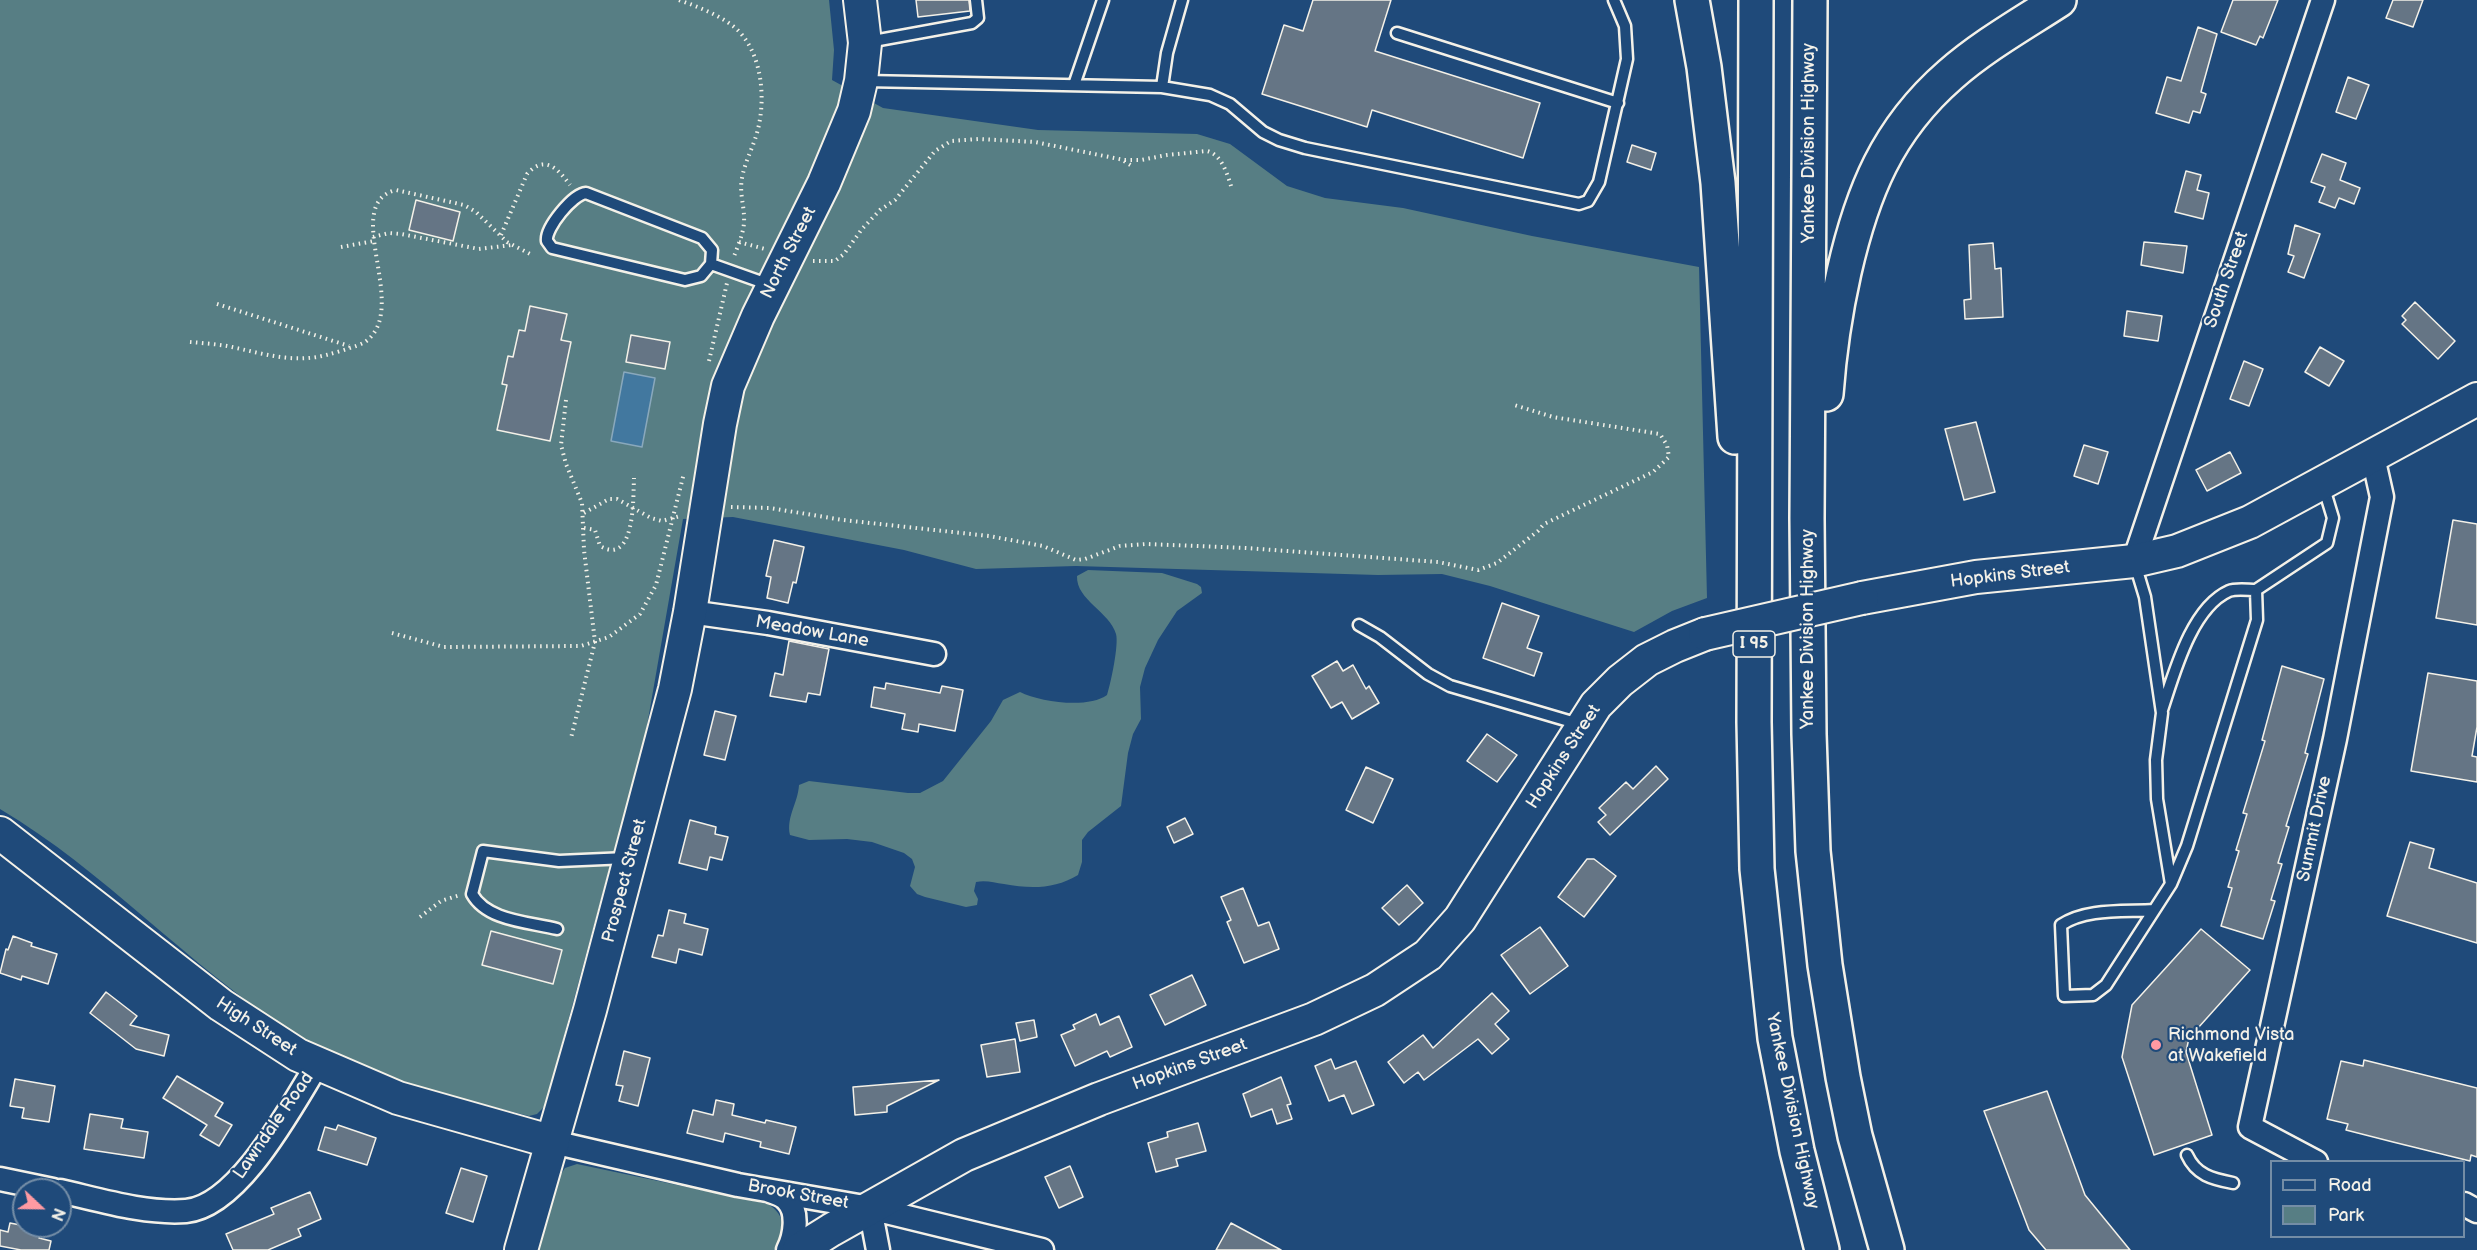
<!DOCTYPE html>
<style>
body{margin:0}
#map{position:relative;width:2477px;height:1250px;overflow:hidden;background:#1f4a7a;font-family:"Balsamiq Sans",sans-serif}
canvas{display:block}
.legend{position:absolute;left:2270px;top:1160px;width:195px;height:78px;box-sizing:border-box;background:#1f4a7a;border:2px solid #748da6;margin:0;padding:8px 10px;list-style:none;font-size:18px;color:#f4f1e8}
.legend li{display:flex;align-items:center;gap:12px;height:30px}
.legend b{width:30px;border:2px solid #748da6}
.north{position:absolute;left:12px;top:1178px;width:60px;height:60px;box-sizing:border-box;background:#1f4a7a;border:2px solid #748da6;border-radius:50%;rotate:112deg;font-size:16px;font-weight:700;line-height:24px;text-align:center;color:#f4f1e8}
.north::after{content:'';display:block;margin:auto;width:21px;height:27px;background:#ff9aa2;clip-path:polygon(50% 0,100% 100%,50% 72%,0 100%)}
</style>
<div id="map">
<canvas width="2477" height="1250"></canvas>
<ul class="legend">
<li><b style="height:8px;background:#1f4a7a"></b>Road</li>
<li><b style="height:16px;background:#577e84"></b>Park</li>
</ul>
<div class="north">N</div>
</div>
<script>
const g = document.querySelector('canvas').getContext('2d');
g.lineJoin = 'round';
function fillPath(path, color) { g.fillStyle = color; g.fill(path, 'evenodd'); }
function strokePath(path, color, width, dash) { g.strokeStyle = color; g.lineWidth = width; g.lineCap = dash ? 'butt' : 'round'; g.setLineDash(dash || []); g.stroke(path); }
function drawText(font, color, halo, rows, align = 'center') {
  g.font = font + ' "Balsamiq Sans",sans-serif'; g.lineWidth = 4.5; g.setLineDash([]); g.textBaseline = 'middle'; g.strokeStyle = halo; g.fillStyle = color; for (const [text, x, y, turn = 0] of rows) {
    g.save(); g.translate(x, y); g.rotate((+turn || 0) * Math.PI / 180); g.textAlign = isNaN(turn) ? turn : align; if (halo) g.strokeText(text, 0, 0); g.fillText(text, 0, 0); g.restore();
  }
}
const green = new Path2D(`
 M0,0H829L834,50L832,80L883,108L1038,130L1197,134L1230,144L1287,186L1325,198L1403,208L1532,236L1699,267L1707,598L1672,611L1634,632L1490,586L1442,574L1378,575L1076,566L976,569L904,550L733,517L683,519L645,737L545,1106L537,1114L529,1116C445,1094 364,1077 289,1030C187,965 105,871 0,809Z
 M1088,570L1162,573L1197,584L1201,587L1202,593L1177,611L1158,640L1145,668L1140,687L1141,719L1133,734L1128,753L1121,806L1088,832L1082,840V862L1078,875C1055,889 1031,889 1004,884C994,883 987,880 976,882L974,891L978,899L977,905L966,907L925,897L917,894L910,886L915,867L912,859L904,853L872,842L847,839L809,840L790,835C786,817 798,803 799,785L809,781L908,793H920L943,781L991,721L1003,700L1020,692C1040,702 1088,709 1107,695C1111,683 1119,644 1116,634C1110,612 1076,600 1077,576Z
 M577,1164L768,1204C786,1215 787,1234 774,1250H537L558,1179L565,1168Z`);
const water = new Path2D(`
 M624,372L655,378L642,447L611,441Z`);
const building = new Path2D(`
 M916,0H969L970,11L918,17Z
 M1313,0H1391L1375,51L1540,103L1523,158L1372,110L1367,127L1262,94L1284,25L1303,31Z
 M2233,0H2278L2263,38L2260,36L2256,45L2221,32Z
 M2393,0H2423L2413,27L2386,18Z
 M2198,27L2217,34L2202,88L2201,92L2206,94L2200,113L2193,111L2189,123L2156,113L2167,77L2181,81Z
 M2348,77L2369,85L2356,119L2336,112Z
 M1632,145L1656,153L1651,170L1627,162Z
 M2322,154L2346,163L2340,180L2360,188L2354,204L2339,198L2335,208L2319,202L2325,187L2311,182Z
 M2186,171L2201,175L2197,190L2209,193L2203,219L2175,212Z
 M416,200L460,212L453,241L409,230Z
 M2295,225L2320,234L2304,278L2288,272L2294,256L2288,254Z
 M2144,242L2187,246L2183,273L2141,265Z
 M1993,243L1995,269L2001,268L2003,317L1965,319L1964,300L1971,299L1969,245Z
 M2415,302L2455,341L2438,359L2402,324L2406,320L2402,316Z
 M530,306L567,314L561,340L571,342L550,441L497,430L507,385L502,384L508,356L513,357L519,330L525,331Z
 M2127,311L2162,316L2158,341L2124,336Z
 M631,335L670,342L665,369L626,362Z
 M2320,347L2344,361L2329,386L2305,372Z
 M2244,361L2263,369L2249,406L2230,399Z
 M1976,422L1995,492L1964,500L1945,429Z
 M2084,445L2108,452L2098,484L2074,476Z
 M2230,452L2241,473L2207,491L2196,470Z
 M2453,520L2477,524V625L2436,618Z
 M774,540L804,547L796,583L793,582L788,603L767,598L771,577L766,576Z
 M1502,603L1539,616L1527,648L1542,653L1534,676L1483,658Z
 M789,641L829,649L820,695L808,693L806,702L770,696L775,673L783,675Z
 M1337,661L1343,671L1353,665L1366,689L1369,686L1379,703L1352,719L1342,702L1331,708L1312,676Z
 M2282,666L2324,679L2305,753L2308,754L2286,826L2289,827L2278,863L2282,864L2271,900L2275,901L2263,939L2221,926L2232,888L2228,887L2239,851L2236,850L2247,814L2243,813L2265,741L2262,740Z
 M2428,673L2477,681V727L2472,756L2477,757V782L2411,771Z
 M886,683L940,693L942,686L963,690L955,731L919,724L918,732L902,729L905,714L871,707L874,687L885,689Z
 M715,711L736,716L725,760L704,755Z
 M1487,734L1517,755L1497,782L1467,761Z
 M1656,766L1668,779L1610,835L1598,822L1606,815L1599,808L1626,782L1633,789Z
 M1366,767L1393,779L1373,823L1346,810Z
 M1185,818L1193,834L1174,843L1167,827Z
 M690,820L716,827L715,834L728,837L722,860L710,857L707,870L679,863Z
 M2410,842L2434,849L2429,868L2477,883V943L2387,916Z
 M1587,859H1594L1616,876L1584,917L1558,897Z
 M1407,885L1423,903L1399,925L1382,908Z
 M1243,888L1258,926L1269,922L1279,949L1244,963L1227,922L1231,920L1221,897Z
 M669,910L686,914L684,923L708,929L702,955L679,949L676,963L652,957L658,935L663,936Z
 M1540,927L1568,966L1530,994L1501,955Z
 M2201,929L2250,970L2189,1038L2186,1052L2212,1135L2154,1155L2122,1057L2132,1005Z
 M491,931L562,950L553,984L482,965Z
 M13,936L32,943L31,946L57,954L48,984L22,976L21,980L0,973L6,949L8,950Z
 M1192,975L1206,1005L1165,1025L1150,995Z
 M106,992L137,1016L130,1025L169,1035L164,1056L136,1049L90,1013Z
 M1492,993L1509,1011L1495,1024L1509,1039L1492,1054L1478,1039L1424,1080L1418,1072L1404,1083L1388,1062L1423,1035L1433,1048Z
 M1096,1014L1100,1025L1119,1016L1132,1047L1110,1057L1107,1051L1075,1066L1061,1035L1075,1029L1073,1025Z
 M1034,1020L1037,1037L1020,1041L1016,1023Z
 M1015,1039L1020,1072L987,1077L981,1045Z
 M624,1051L650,1058L638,1106L619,1101L623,1086L616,1085Z
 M1331,1059L1335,1069L1356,1061L1374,1105L1352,1114L1344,1095L1329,1101L1315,1066Z
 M2364,1060L2477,1088V1157L2471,1155L2470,1161L2393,1142L2346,1130L2348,1124L2327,1119L2341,1061L2363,1066Z
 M177,1076L223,1103L215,1116L232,1125L219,1146L200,1135L207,1125L163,1098Z
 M1281,1077L1291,1104L1287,1105L1292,1119L1277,1124L1272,1109L1251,1117L1243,1094Z
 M15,1079L55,1086L49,1122L22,1118L24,1108L10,1106Z
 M939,1080L887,1106V1112L855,1115L853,1087Z
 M2047,1091L2085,1195L2130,1250H2046L2029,1230L1984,1111Z
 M716,1100L734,1104L732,1115L765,1123L766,1120L796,1127L789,1154L760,1147L761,1142L725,1133L723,1142L687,1133L693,1110L713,1115Z
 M90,1114L123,1119L121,1128L148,1132L144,1158L84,1149Z
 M1198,1123L1206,1151L1176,1159L1178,1166L1156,1172L1148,1143L1168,1137L1167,1132Z
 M338,1125L376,1138L367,1165L318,1150L325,1127L336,1130Z
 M1070,1166L1083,1197L1059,1208L1045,1177Z
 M461,1168L487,1176L473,1222L446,1213Z
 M310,1192L321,1219L298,1229L301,1236L268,1250H233L226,1234L274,1214L271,1208Z
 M10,1223L41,1229L39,1238L51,1241L49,1250H21L0,1246V1230L8,1232Z
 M1231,1223L1281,1250H1216Z`);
const path = new Path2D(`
 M679,0C698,7 717,14 733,26C762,49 766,97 758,129C754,146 745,161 742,178C739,194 745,207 744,223C743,235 737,248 733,259
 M1124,161L1132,166
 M501,235L527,174C545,154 558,169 570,185
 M373,237L389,233L401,234L479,249L512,245
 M739,242L765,249
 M341,247L374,241
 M813,261H835L844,254L862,229L880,210L895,200L935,151L951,141L979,139L1035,142L1124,160H1141L1167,155L1207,151C1221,154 1227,173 1231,186
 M217,304L349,346
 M190,342C202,343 215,344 227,346C257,352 286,362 317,357C325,356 359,346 365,342C412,309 339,204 396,190L464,205L476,212L507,242L530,254
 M709,361L727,283
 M566,400L561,445L566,464L582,503L584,550L595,642L571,738
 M731,507L770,508L843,520L989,536L1043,546L1076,560L1085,559L1120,546L1146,544L1246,548L1438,562L1478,570L1497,563L1538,531L1544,524L1653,472L1669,457L1667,445L1660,434L1553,417L1514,405
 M584,513L609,499H617L651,518L662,521L680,516
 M584,528L595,530L600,546C636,567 633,495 634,478
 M392,633L444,647L581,646L609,637L640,614L656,585L684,473
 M420,917L441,901L460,895`);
const lane = new Path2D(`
 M1182,0L1167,53L1162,87L1210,95L1230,104L1263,132L1279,140L1305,148L1579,204L1588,201L1599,182L1627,59L1625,26L1614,0
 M1397,33L1618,103
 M868,42L972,23L978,18L976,0
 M865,81L1162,87
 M1074,85L1103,0
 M586,193L702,238L712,250L711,264L701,276L685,280L552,248L547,241C545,228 573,194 586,193Z
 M711,264L770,285
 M2135,564L2145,597L2162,713L2156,760L2157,799L2171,884
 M1359,625L1380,637L1428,674L1450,686L1579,724
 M2162,710C2174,674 2191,608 2229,591C2236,588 2248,590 2256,590
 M2154,910C2124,912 2086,908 2061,925L2064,996L2093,995L2106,985L2171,884L2187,846L2257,620L2256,590L2327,543L2333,518L2323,485
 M557,929C529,922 487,921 472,894L483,851L559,861L627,858
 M2187,1155C2196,1175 2212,1179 2233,1183`);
const street = new Path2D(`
 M2134,561L2323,0
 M690,612L768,623L934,654
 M553,1142L738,1185L870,1208L1042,1250
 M2316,1162L2250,1127L2335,739L2382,497L2373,457
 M0,1179L53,1190
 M60,1191C100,1200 145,1214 186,1211C239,1206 291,1107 317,1065
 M770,1191C776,1193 783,1195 787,1200C799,1212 795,1236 788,1250
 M2464,1204L2477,1211
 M870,1208L878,1250`);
const secondary = new Path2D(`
 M1862,598L1976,577L2134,561L2177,551L2250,522L2477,399
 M0,833L221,1005L298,1055L398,1098L553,1142
 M521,1250L590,1010L675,689L690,612L720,424L728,386L758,316L824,183L854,111L861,81L865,43L860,0
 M799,1250L831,1230L964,1155L1099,1099L1314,1019L1375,990L1428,955L1460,919L1596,705L1620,681L1647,660L1675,646L1705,634`);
const highway = new Path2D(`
 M1692,0L1704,67L1718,183L1735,437
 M1756,0L1754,722L1757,869L1775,1038L1797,1151L1822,1250
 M1810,0L1807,518L1809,734L1813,851L1825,965L1843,1077L1855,1136L1887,1250
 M1826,394C1829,353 1835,312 1844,272C1862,193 1887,130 1950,75C1983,46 2022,24 2059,0`);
const secondaryBridge = new Path2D(`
 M1705,634L1862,598`);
const markers = [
 [2156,1045,6,"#ff9aa2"]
];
const shields = [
 [1754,644,42]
];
const shieldNames = [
 ["I 95",1754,644]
];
const streetNames = [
 ["Yankee Division Highway",1809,143,-90],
 ["North Street",789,253,-63],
 ["South Street",2227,280,-71],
 ["Hopkins Street",2010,575,-7],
 ["Yankee Division Highway",1808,629,-90],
 ["Meadow Lane",812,632,10],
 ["Hopkins Street",1564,757,-57],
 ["Summit Drive",2315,829,-78],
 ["Prospect Street",625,881,-75],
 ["High Street",256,1027,33],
 ["Hopkins Street",1190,1065,-20],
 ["Yankee Division Highway",1792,1111,78],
 ["Lawndale Road",274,1126,-55],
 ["Brook Street",798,1195,10]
];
const poiNames = [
 ["Richmond Vista",2168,1035],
 ["at Wakefield",2168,1056]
];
fillPath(green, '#577e84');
fillPath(water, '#42789f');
strokePath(water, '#89a8bc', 1.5);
fillPath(building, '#657585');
strokePath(building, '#f4f1e8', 1.5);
strokePath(lane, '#f4f1e8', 15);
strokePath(street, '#f4f1e8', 27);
strokePath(secondary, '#f4f1e8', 36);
strokePath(highway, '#f4f1e8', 38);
strokePath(path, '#f4f1e8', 4, [1.5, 4.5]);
strokePath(lane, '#1f4a7a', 10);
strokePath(street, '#1f4a7a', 22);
strokePath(secondary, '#1f4a7a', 32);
strokePath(highway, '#1f4a7a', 33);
strokePath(secondaryBridge, '#f4f1e8', 36, []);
strokePath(secondaryBridge, '#1f4a7a', 32);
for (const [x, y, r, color] of markers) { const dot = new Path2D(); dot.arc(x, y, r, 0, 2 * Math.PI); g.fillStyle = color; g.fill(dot); strokePath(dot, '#1f4a7a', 2); }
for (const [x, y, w] of shields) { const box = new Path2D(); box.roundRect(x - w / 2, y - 13, w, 26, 4.5); g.fillStyle = '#1f4a7a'; g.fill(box); strokePath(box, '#f4f1e8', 1.5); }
drawText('bold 16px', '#f4f1e8', null, shieldNames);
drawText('18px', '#f4f1e8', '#1f4a7a', streetNames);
drawText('18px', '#f4f1e8', '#1f4a7a', poiNames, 'left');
</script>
